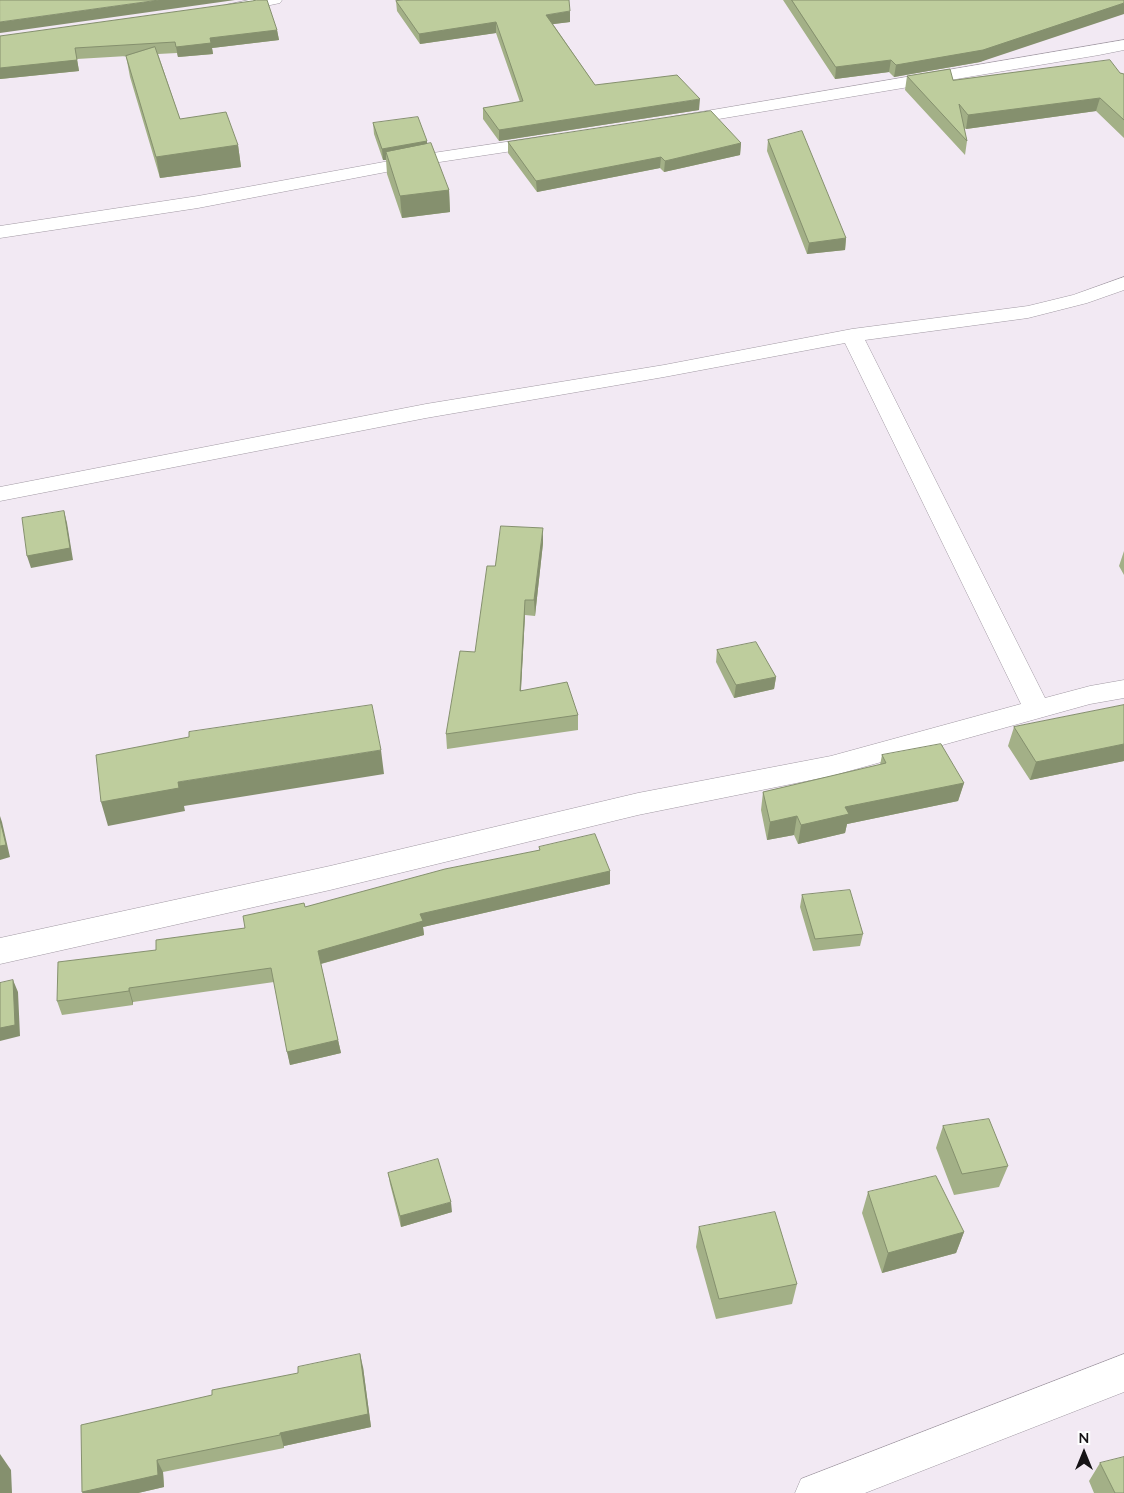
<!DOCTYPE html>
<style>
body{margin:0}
#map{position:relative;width:1124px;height:1493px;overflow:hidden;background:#f2e9f3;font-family:Lato,sans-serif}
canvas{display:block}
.north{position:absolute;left:1059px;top:1428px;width:50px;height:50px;-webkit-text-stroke:4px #fff;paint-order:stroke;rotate:0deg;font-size:14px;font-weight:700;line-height:20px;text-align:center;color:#161316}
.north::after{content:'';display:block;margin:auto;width:18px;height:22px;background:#161316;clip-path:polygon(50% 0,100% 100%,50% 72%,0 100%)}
</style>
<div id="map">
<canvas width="1124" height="1493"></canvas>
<div class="north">N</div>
</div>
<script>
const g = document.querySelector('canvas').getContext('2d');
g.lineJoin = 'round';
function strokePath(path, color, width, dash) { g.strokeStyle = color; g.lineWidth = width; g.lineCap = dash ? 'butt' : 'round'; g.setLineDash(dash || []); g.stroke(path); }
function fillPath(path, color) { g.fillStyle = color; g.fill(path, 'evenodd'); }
const minor = new Path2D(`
 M249,0H282L280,3L232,13L226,11L224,8L226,5Z
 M1124,40V50L1099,55L677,126L671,125L668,121L671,117L677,116Z
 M546,136L552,137L555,141L552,145L433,163L198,208L0,238V226L198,196L433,153Z
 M1124,277V290L1087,303L1028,318L865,340L1045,698L1090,686L1124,680V698L1090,704L831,776L638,815L330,890L0,964V938L330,866L638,793L831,756L1021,704L845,343L664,377L426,418L0,501V487L426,404L664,365L852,329L1028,306L1073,295Z
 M1124,1354V1392L865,1493H795L801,1479Z`);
const wall = new Path2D(`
 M783,0H1124L980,62L894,77L889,72L835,79Z
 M396,1L570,22L553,24L595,85L699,110L499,141L483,119V108L520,102L496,33L420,44L397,11Z
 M277,30L279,40L212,48L213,54L178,57L177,53L158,54L180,119L238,145L241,167L160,178L130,77L126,56H127L77,59L79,71L0,79V36Z
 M1120,73L1124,74V138L1096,111L966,129L964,128L967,141L965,155L905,90L907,76L953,80Z
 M373,123L427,141V144L449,190L450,212L402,218L387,174L386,160H383L374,134Z
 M768,140L846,238L845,250L807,254L767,151Z
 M508,142L741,143L740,155L664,172L660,168L537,192L508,153Z
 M543,543L535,616L525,615L521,690L578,715V730L447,749L446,734L475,652L495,566Z
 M1124,551V575L1119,566Z
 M717,650L776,677L774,689L734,698L716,662Z
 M1124,705V761L1030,780L1008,746L1014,727Z
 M882,755L964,783L958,801L847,824L845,833L798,844L794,835L767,840L761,810L763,792L880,765Z
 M539,847L610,871V884L423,927L424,935L321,964L341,1053L290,1065L274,982L133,1002V1005L62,1015L57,1001L156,950L245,928L305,907L540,850Z
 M802,895L863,934L860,946L813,951L800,907Z
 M943,1126L1008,1166L999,1187L954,1195L936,1148Z
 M388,1173L452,1212L401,1227L390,1184Z
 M868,1192L964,1232L956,1253L882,1273L862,1213Z
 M699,1227L797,1284L792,1304L716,1319L696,1247Z
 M363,1367L371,1427L284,1446V1448L163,1472L164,1487L138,1493H83L82,1492Z
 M1100,1463L1124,1493H1094L1089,1481Z`);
const shadedWall = new Path2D(`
 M159,0H235L0,33V22Z
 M1124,3V14L980,62L894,77L896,65Z
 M570,11V22L546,25V15Z
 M496,22V33L420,44L419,34Z
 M277,30L279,40L212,48L213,54L178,57L176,47L210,38Z
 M75,48L79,71L0,79V68Z
 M891,60L889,72L835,79L836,67Z
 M1100,98L1096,111L966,129L968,115Z
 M700,99L699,110L499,141V130Z
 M427,141V152H386V160H383L382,149Z
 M741,143L740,155L664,172L665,161Z
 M238,145L241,167L160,178L156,157Z
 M661,157L660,168L537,192L536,181Z
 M449,190L450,212L402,218L400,196Z
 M846,238L845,250L807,254L809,243Z
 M64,511L67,523L73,560L31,568L27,556Z
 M543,528V543L535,616L534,600Z
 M525,600V615L520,706V691Z
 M776,677L774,689L734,698L736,685Z
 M1124,744V761L1030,780L1036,762Z
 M381,750L384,774L184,806L185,811L108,826L101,802L178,782Z
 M964,783L958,801L847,824L845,833L798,844L801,825L845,807Z
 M0,816L2,822L10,857L0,860Z
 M797,816L794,835L767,840L770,822Z
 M610,871V884L423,927L424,935L320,964L318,951L420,914Z
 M13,980L18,992L20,1036L0,1041V1028Z
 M129,988L133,1002V1005L129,991Z
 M338,1040L341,1053L290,1065L287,1052Z
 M451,1202L452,1212L401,1227L400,1216Z
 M964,1232L956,1253L882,1273L888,1253Z
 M360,1354L363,1367L371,1427L284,1446V1448L280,1433Z
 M0,1454L11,1470L12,1493H0Z
 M157,1460L163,1472L164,1487L138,1493H83L82,1492Z`);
const building = new Path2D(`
 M0,0H159L0,22Z
 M257,0H267L277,30L210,38L211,43L176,47L175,42L75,48L77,60L0,68V36L252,1Z
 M404,0H569L570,11L546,15L595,85L677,75L700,99L499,130L483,108L523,101L496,22L419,34L396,1Z
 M792,0H1124V3L983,50L896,65L891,60L836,67Z
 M155,47L180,119L226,112L238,145L156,157L126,56Z
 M1110,60L1120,73L1124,74V120L1100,98L968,115L959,104L967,141L907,76L950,69L953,80Z
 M711,111L741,143L665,161L661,157L536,181L508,142Z
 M418,117L427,141L382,149L373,123Z
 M802,131L846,238L809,243L768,140Z
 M431,143L449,190L400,196L386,152Z
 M64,511L70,548L27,556L22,518Z
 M501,526L543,528L534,600H525L520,691L567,682L578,715L446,734L460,651L475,652L487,566H495Z
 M756,642L776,677L736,685L717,650Z
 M372,705L381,750L178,782L179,788L101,802L96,755L189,737V732Z
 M1124,705V744L1036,762L1014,727Z
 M941,744L964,783L845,807L849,814L801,825L797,816L770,822L763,792L886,763L882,755Z
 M0,820L6,845L0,846Z
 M595,834L610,871L420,914L423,921L318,951L338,1040L287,1052L271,968L129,988V991L57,1001L58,962L156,950V940L245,928L243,916L304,903L305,907L445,869L540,850L539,847Z
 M850,890L863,934L815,939L802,895Z
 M13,980L15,1025L0,1028V983Z
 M989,1119L1008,1166L962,1174L943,1126Z
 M438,1159L451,1202L400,1216L388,1173Z
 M936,1176L964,1232L888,1253L868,1192Z
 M775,1212L797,1284L719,1299L699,1227Z
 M360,1354L368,1414L280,1433V1435L157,1460L158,1475L82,1492L81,1425L212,1395V1390L298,1373V1367Z
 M1124,1457V1493H1115L1100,1463Z`);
strokePath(minor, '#a199a3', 1);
fillPath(minor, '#fff');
fillPath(wall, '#a3b087');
fillPath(shadedWall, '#85906e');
fillPath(building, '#becd9d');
strokePath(building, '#85906e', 1);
</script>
